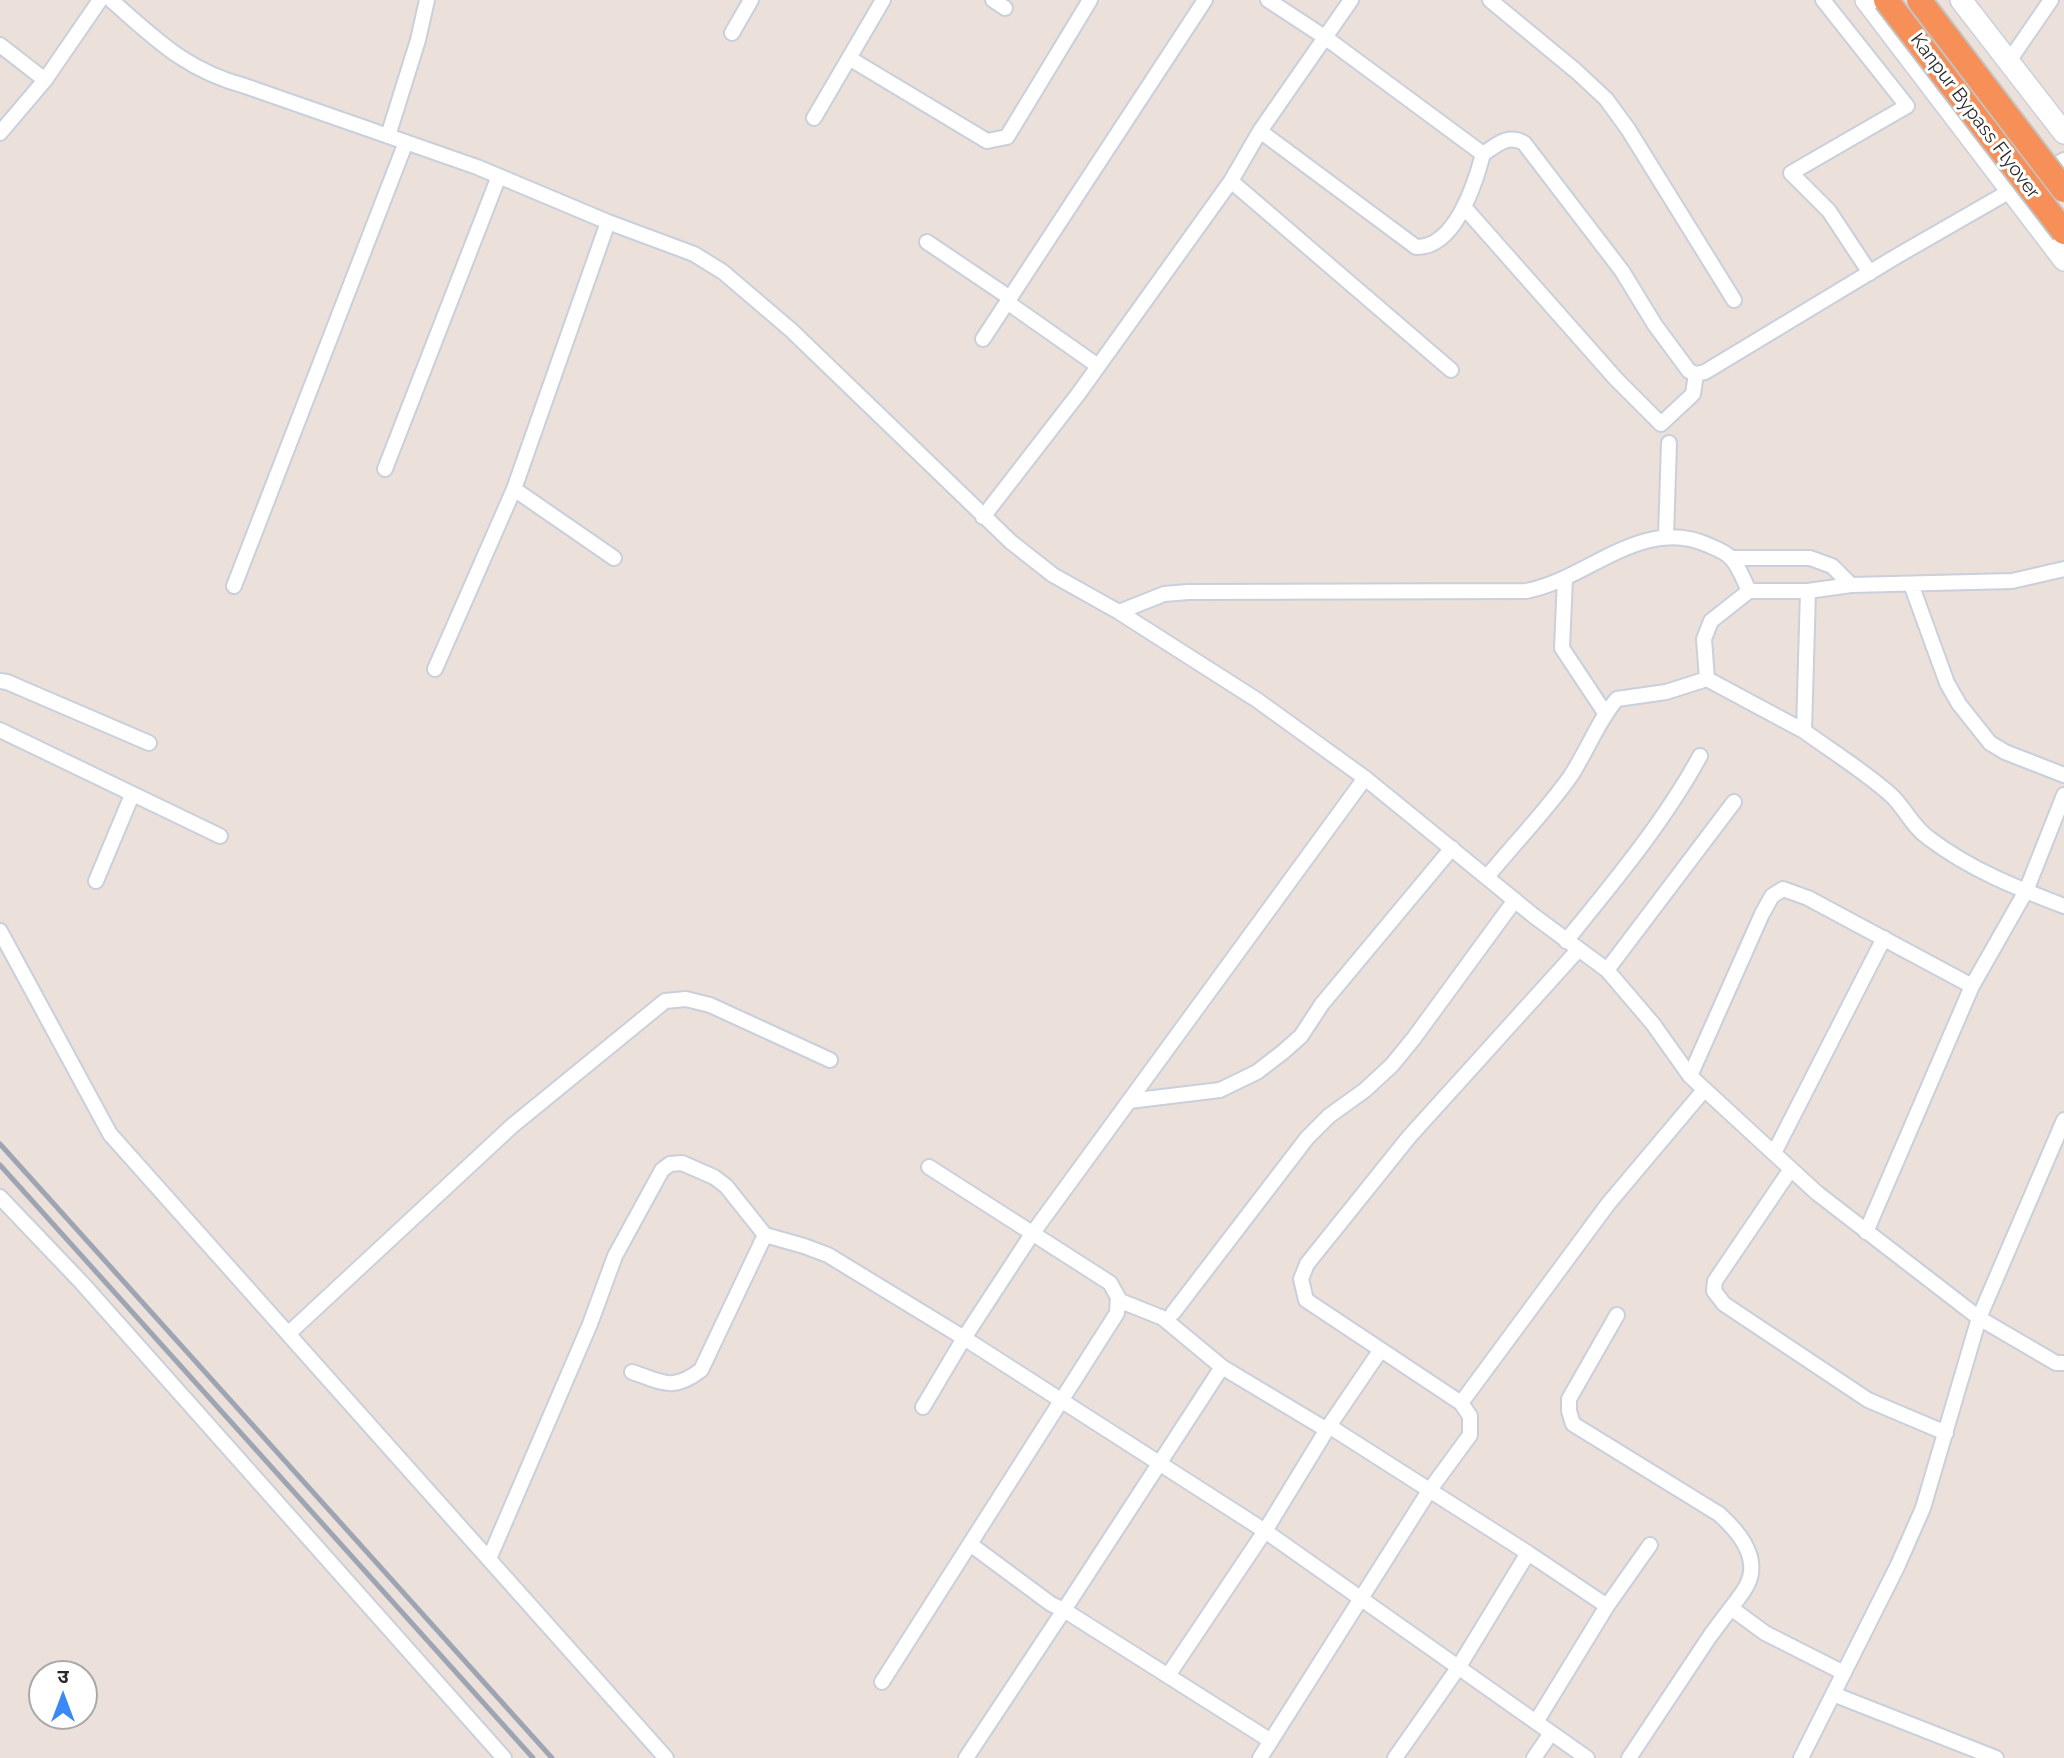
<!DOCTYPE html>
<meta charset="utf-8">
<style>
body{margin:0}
#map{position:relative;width:2064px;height:1758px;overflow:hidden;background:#ebe0da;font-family:Raleway,"Noto Sans Devanagari",sans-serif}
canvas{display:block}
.north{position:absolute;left:28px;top:1660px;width:70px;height:70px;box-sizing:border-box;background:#fff;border:2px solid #a9a9a9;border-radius:50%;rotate:0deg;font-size:19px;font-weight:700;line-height:28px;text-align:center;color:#292929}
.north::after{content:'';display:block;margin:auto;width:24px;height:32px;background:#3b89f7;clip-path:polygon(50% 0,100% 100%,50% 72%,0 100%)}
</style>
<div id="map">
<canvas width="2064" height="1758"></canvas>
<div class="north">उ</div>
</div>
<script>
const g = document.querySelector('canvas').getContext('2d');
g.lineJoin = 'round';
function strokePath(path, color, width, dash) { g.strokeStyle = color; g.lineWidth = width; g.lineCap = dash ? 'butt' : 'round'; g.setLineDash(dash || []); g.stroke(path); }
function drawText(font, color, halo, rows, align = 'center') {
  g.font = font + ' Raleway,sans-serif'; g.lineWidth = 6; g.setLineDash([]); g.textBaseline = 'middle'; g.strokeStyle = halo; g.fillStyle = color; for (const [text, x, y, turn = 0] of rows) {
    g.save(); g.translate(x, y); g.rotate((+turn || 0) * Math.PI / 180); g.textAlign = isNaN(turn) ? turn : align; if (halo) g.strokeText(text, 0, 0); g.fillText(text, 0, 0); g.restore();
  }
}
const minor = new Path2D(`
 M111,0C156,39 185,70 245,86L477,167L608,222L694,254L723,272L791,330L1011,542L1053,575L1119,612L1257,700L1365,778L1534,916L1607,970L1653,1024L1690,1076L1817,1193L1979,1318L2056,1363H2064
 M993,0L1005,8
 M1268,0L1326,38L1483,154C1498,144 1508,134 1524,143L1622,271L1655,325L1689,371L1696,374L1705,372L1897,256L2064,160
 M1490,0L1576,71L1606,99L1628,129L1734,300
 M1823,0L1907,106L1791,173L1829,211L1870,273
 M732,33L751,0
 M0,45L45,80
 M849,58L987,141L1007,137L1090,0
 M2009,61L2051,0
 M814,118L883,0
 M1260,131L1416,247C1455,248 1475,184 1483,154
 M0,133L45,80L100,0
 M388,136L418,40L427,0
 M1231,181L1451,370
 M1464,207L1616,379L1661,424L1693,394L1696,374
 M927,242L1010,298
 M1007,302L1098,366
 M983,339L1205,0
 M385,469L499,176
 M514,489L614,558
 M983,517L1079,393L1231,181L1260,131L1351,0
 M1666,536L1669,443
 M1731,558H1810L1832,566L1851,585
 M1565,578L1562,648L1605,713
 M1911,584L1947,683L1959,704L1990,743L2005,752L2064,775
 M234,586L406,142
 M1749,591L1711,621L1704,639L1707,679L1804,731
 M1808,591L1804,731C1833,752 1864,771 1891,795C1905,808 1913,828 1930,839C1971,870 2017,888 2064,906
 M1119,612L1164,594L1188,592L1526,591C1587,580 1642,515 1708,545C1715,548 1726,552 1731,558C1739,566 1744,581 1749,591H1808L1851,585L2012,581L2064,569
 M435,669L514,489L608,222
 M0,681L7,682L149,743
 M0,730L220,836
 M1487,877C1514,844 1545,812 1570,777C1587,752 1597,722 1617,699L1666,692L1707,679
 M96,881L132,795
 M0,931L110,1134L666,1758
 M1566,941C1614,882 1664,822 1700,756
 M1607,970L1734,802
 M1690,1076L1762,914L1772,896L1783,889L1808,898L1972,986
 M1129,1101L1220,1090L1257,1072L1283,1052L1301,1036L1322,1004L1452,848
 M1774,1153L1884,938
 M1791,1169L1715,1281L1714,1291L1724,1304L1868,1400L1946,1433
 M0,1197L82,1283L504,1758
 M1866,1232L1972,986L2026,891L2064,795
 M1118,1300L1163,1318L1222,1367L1327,1430
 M1173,1313L1307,1138L1329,1116L1365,1090L1392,1065L1414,1038L1515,900
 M1617,1315L1569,1399V1411L1573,1424L1719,1514C1738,1531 1761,1558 1747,1585C1743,1593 1736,1601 1731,1608
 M288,1334L512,1126L665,1001L686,999L710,1005L830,1060
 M632,1372C663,1382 672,1392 701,1370L765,1235
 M1461,1403L1306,1300L1301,1279L1307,1264L1409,1137L1578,950
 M923,1407L964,1338L1032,1234L1365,778
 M1329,1426L1528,1553L1607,1606L1536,1722
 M970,1544L1051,1604L1064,1610L1222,1367
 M489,1559L590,1324L615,1256L662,1170L670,1164L682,1163L714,1177L726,1186L765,1235L804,1246L828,1255L964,1338L1265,1531L1587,1758
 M1607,1606L1650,1545
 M1169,1674L1265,1531L1329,1426L1380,1351
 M882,1682L1117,1313L1118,1297L1110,1283L929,1167
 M1833,1694L1996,1758
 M966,1758L1064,1610L1271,1741
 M1260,1758L1429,1491L1470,1435V1416L1461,1403L1608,1204L1704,1090
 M1395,1758L1458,1668L1528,1553
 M1534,1758L1551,1733
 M1629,1758L1710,1636L1731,1608L1765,1633L1844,1673
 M1801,1758L1897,1567L1923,1508L1979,1318L2064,1120`);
const secondary = new Path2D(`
 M1866,0L2064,260
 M1961,0L2064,133`);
const rail = new Path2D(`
 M0,1144L552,1758
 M0,1165L533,1758`);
const trunkBridge = new Path2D(`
 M1886,0L2064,232
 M1919,0L2064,190`);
const streetNames = [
 ["Kanpur Bypass Flyover",1975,116,53]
];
strokePath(minor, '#c9d0db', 18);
strokePath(secondary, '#c9d0db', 24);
strokePath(minor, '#fff', 14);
strokePath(secondary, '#fff', 21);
strokePath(rail, '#9da5b3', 5);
strokePath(trunkBridge, '#c3c3c3', 28, []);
strokePath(trunkBridge, '#f69058', 24);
drawText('19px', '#292929', '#fff', streetNames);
</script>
